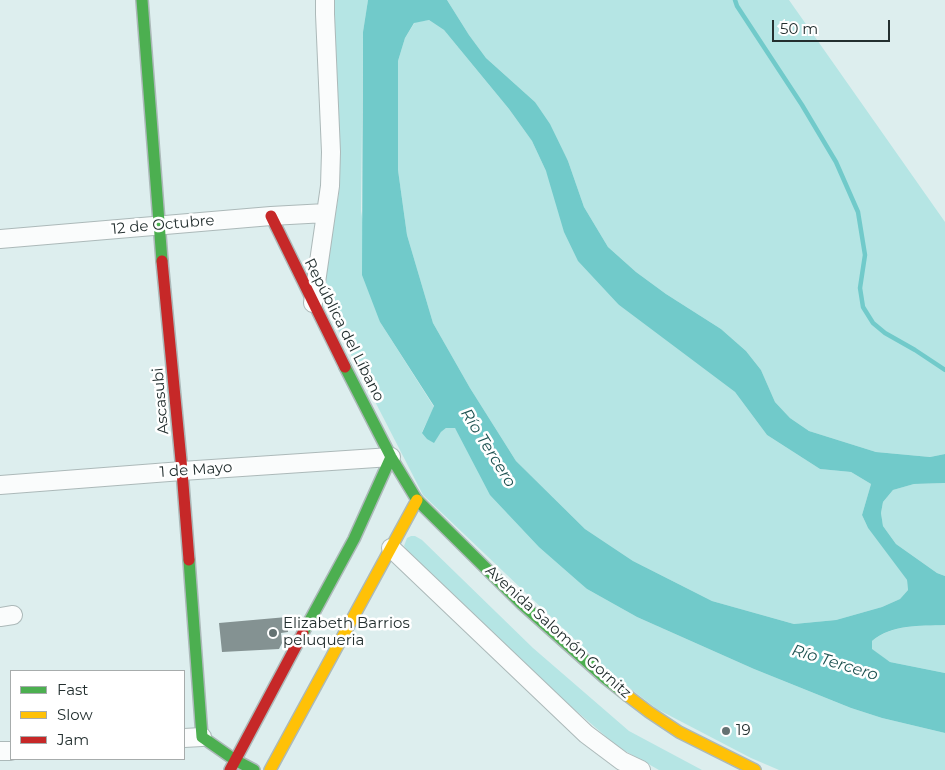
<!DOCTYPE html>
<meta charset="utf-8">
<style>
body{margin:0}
#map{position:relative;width:945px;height:770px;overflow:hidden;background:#dee;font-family:Montserrat,sans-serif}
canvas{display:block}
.legend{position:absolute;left:10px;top:670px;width:175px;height:90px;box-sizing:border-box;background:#fff;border:1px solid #a7acac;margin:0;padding:6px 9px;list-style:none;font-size:15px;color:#232f2f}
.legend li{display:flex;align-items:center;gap:10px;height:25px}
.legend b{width:25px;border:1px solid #a7acac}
.scale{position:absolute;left:772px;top:20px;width:118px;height:22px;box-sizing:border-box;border:2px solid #232f2f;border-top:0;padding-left:6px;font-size:15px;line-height:18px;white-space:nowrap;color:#232f2f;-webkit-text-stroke:4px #fff;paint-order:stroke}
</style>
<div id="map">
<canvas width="945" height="770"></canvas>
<ul class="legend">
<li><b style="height:6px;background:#4caf50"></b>Fast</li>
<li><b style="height:6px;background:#ffc107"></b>Slow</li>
<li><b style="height:6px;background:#c62828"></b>Jam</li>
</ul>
<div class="scale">50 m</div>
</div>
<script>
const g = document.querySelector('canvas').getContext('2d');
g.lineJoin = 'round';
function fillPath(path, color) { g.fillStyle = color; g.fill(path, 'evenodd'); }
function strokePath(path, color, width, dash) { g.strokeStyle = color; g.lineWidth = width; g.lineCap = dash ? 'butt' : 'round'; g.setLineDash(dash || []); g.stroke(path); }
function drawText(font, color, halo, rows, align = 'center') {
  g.font = font + ' Montserrat,sans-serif'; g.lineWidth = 5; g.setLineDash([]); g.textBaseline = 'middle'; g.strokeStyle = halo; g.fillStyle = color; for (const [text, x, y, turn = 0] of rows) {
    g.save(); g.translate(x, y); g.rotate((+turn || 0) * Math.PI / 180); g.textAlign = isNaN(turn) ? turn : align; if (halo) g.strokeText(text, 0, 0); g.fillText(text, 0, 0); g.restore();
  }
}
const green = new Path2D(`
 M335,0H368L363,32L361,211L380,322L434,407L422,432L434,442L441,432L446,428H455L587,589L637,617L754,669L851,708L882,718L945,733V770H779L751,758L657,709L610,673L423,495L324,302V286L339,193L340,178L334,7Z
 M447,0H789L945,222V454L930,457L876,452L809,431L790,418L775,402L761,370L746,351L721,329L666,294L636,272L608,247L584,207L568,161L535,102L486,58L469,35Z
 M429,20L444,30L509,109L532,141L546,171L619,305L735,392L767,435L820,469L851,472L871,484L862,515L868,528L907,580L908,590L900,599L882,607L836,620L794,624L712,601L633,561L585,529L516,461L470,388L433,323L407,235L398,170V61L405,38L415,22Z
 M945,483V576L937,573L896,544L883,526L881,513L883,502L893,490L914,484Z
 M411,536H415L422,540L533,648L629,731L702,770H659L618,747L552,690L409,553L404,546L407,538Z
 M945,625V673L890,662L872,650V641C893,624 920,626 945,625Z`);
const water = new Path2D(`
 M368,0H447L469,35L486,58L535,102L550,124L568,161L584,207L608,247L636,272L666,294L721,329L746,351L761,370L775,402L790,418L809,431L876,452L930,457L945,454V483L914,484L893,490L883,502L881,513L883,526L896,544L937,573L945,576V625C920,626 892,624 872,641V649L890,662L945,673V733L882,718L851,708L754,669L637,617L587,589L539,547L490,495L455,428H446L441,432L434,443L427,439L422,433L434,406L380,322L362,275L363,32ZM429,20L444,30L509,109L532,141L546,171L564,232L578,261L619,305L735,392L767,435L820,469L851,472L871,484L862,515L868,528L907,580L908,590L900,599L882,607L836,620L794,624L712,601L633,561L585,529L516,461L470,388L433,323L407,235L398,170V61L405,38L414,23Z`);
const stream = new Path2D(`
 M735,0L737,6L802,105L836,162L858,212L865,255L860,288L863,307L873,323L885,333L915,350L945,370`);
const building = new Path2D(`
 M287,617L288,631V632L281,633L282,643L279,649L222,652L219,623Z`);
const street = new Path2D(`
 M0,239L271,216L326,213
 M313,303L330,186L331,152L325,14V0
 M0,485L182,471L391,457
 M391,548L586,734L622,761L641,770
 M0,617L13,615
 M184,738L202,737
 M0,751H11`);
const fast = new Path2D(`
 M142,0L162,261
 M345,367L391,457L417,500L522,604L605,678L628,696
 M189,560L202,737L235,760L254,770
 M303,633L354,539L391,457`);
const slow = new Path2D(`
 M628,696L649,712L679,732L755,770
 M270,770L417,500`);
const jam = new Path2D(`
 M271,216L345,367
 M162,261L182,471L189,560
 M230,770L303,633`);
const markers = [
 [273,633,5,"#647272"],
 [726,731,5,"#647272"]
];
const streetNames = [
 ["12 de Octubre",163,225,-5],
 ["República del Líbano",344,330,63],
 ["Ascasubi",161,401,-95],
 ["1 de Mayo",196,470,-4],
 ["Avenida Salomón Gornitz",558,632,42]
];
const poiNames = [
 ["Elizabeth Barrios",283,624],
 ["peluqueria",283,641],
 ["19",736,731]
];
const waterNames = [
 ["Río Tercero",488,448,58],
 ["Río Tercero",835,663,17]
];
fillPath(green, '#b5e5e4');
fillPath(water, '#71caca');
strokePath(stream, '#71caca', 4.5);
fillPath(building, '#849292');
strokePath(street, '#acb9b9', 20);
strokePath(fast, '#acb9b9', 14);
strokePath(slow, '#acb9b9', 14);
strokePath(jam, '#acb9b9', 14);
strokePath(street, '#fafcfc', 18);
strokePath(fast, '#4caf50', 11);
strokePath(slow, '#ffc107', 11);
strokePath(jam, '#c62828', 11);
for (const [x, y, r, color] of markers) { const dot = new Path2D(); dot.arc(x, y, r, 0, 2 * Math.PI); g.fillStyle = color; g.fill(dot); strokePath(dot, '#fff', 2); }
drawText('15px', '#232f2f', '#fff', streetNames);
drawText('15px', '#232f2f', '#fff', poiNames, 'left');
drawText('italic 16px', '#1d5150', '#fff', waterNames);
</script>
